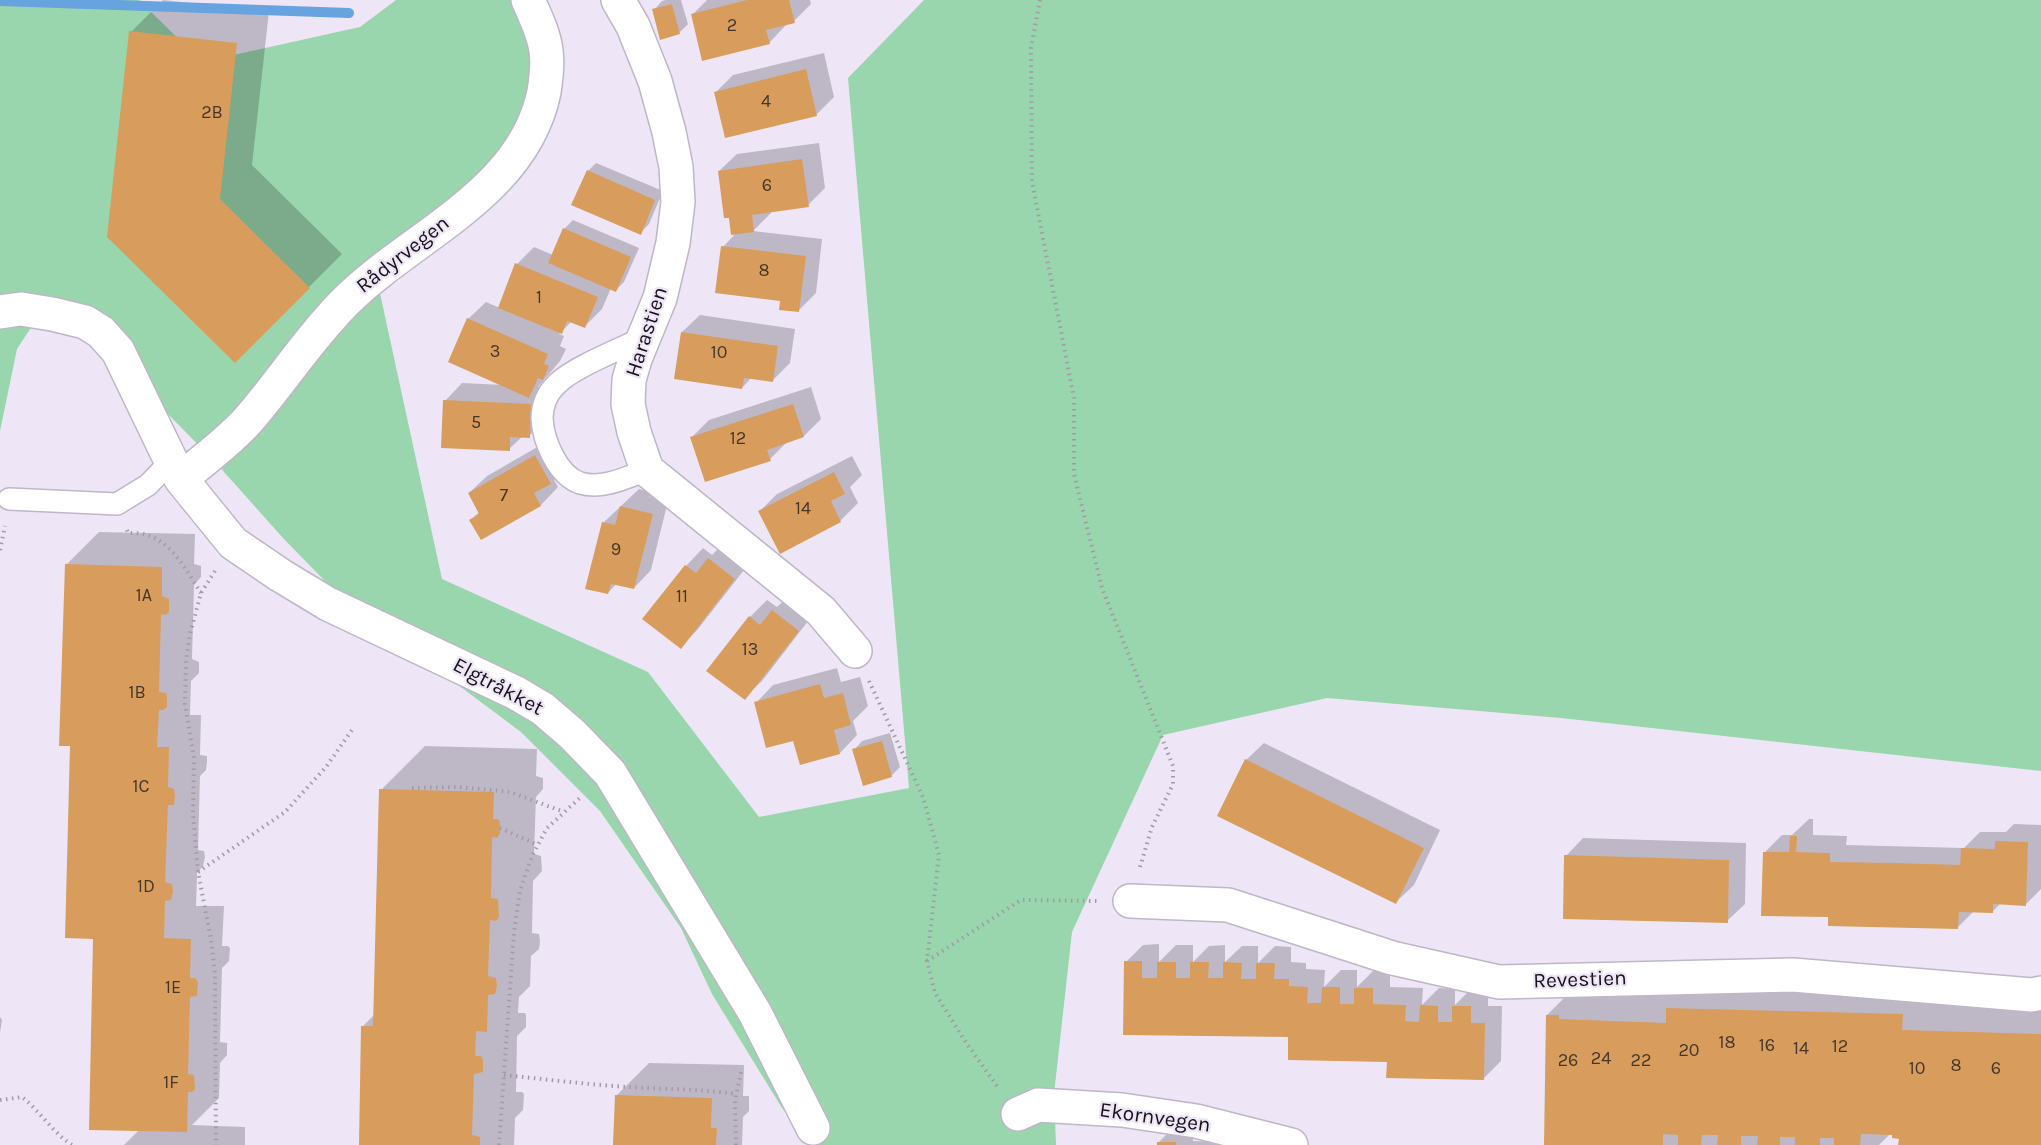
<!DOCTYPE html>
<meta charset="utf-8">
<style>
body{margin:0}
canvas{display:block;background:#eee5f6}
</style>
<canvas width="2041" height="1145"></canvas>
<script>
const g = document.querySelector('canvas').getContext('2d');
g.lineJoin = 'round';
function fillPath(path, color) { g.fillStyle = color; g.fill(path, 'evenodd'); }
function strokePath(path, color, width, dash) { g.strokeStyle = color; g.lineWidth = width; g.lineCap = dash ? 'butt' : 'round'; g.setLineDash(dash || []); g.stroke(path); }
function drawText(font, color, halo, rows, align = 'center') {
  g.font = font + ' Karla,sans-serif'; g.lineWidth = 4.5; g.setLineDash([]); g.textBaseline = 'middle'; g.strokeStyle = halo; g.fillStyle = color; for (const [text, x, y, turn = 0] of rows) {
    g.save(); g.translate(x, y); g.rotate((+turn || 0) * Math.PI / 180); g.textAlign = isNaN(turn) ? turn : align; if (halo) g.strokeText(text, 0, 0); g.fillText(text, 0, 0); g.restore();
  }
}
const green = new Path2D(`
 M0,0H139L202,62L360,27L396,0H512L543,29L547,134L373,261L442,579L648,672L759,817L909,788L848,78L924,0H2041V771L1561,718L1327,698L1163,735L1072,932L1054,1094L1056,1145H815L782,1108L712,994L681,928L600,811L521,732L434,667L355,612L283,538L216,463L166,412L47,303L17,349L0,431Z`);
const shadow = new Path2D(`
 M163,0L269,11L252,165L342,254L235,361L131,32Z
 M666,0H681L688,24L679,33L654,10L662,1Z
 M707,0H810L811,4L794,21L786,23V25L769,43L692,15Z
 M824,53L834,97L817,114L716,92L733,75Z
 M819,143L825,188L808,205L770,210L771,213L753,231L822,239L816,293L798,311L782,300L723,247L737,232L719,171L737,154Z
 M596,163L663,191L649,224L640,233L588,171Z
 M573,220L639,248L624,282L616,290L611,288L602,309L585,326L572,321L559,334L564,336L560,346L566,349L560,361L538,387H548L547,419L529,436H523L509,449L445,401L462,383L504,385L468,319L486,302L500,308L517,264L534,247L553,255L564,229Z
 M700,315L795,329L790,363L772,381L752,377L742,388L682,332Z
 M811,387L821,419L804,436L788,441L770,459L692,437L709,420Z
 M553,438L568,465L554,480L558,487L541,505L482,538L471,520L480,511L469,493L487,476Z
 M852,456L862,475L850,487L858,503L840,521L760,511L777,494Z
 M639,489L669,497L651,570L634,588L617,583L608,593L603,523Z
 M99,532L195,534L194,564L201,566V577L194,585L192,659L199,662V673L191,681L190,715H201L200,755L207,756V762L206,770L200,776L198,850L204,851L205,857L203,866L197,873L196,906H224L222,946H228L230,948L229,961L222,968L220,1042L227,1043V1055L220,1063L219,1098L192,1125L245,1127V1145H124L140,1129L94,938L71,745L67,564Z
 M726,541L751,561L698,629L681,647L686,566L703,548L712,555Z
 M791,594L815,612L762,681L744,698L750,617L767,600L777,607Z
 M837,668L841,682L860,677L868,706L853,721L857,735L840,753L794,740L756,703L773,685Z
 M890,733L900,767L891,776L854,750L862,741Z
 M1264,743L1440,830L1414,885L1396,902L1246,760Z
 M425,746L537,749L536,776L543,778V789L536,797L534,854L541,856L542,871L533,881L532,933L539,934L540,941L539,949L531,956L530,986L519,997L518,1013H525L526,1015V1027L517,1036L516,1092H522L524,1094L523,1110L515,1118L514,1145H360L363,1026L375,1014L381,790Z
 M1809,819H1813V835L1847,836L1846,845L1964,848L1980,832H2006L2014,824L2041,825V889L2026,904L2001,903L1992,912L1974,911L1958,927L1830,916L1765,852L1782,835H1792Z
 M1583,838L1746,843L1745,904L1727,921L1566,856Z
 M1159,944V962L1176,945H1193V962L1209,946L1225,945V962L1242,946H1258V963L1275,946L1291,947V962L1306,963V969L1325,970L1324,987L1341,970H1357V987L1373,971H1390V987L1423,988L1422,1005L1439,988L1455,989V1005L1471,989H1488V1006H1502L1501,1061L1484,1078L1388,1061L1290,1035L1125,1033L1126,962L1143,945Z
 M1907,969L1946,970L1945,987L2041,990V1145H1900V1137L1891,1133L1879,1145H1719V1143L1717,1145H1545L1547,1015L1591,971Z
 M0,1017L2,1020L0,1033Z
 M649,1063L744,1065L743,1096H749V1111L743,1117L742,1145H615L616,1096Z
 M1176,1125H1193V1141L1226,1142V1145H1158V1143Z`);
const stream = new Path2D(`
 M0,1L349,13`);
const building = new Path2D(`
 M747,0H789L795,23L766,30L770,44L702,61L691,14Z
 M672,4L680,34L660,40L652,9Z
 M129,31L237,43L220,199L310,288L235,363L107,237Z
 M806,69L817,116L725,138L714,92Z
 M802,159L809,207L752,215L754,232L731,235L729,218H724L718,171Z
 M587,170L655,200L641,235L571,205Z
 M563,228L631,257L616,292L548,263Z
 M721,246L806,256L799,312L779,310L780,301L715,293Z
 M515,263L598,297L585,328L567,321L562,334L498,308Z
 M467,318L548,354L544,364L549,366L543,380L538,378L529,398L448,362Z
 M681,332L778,346L773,382L744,378L742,389L674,379Z
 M443,400L531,404L530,438L510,437V451L441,448Z
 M793,404L804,437L767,450L771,461L705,482L690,437Z
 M535,455L551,484L534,493L541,506L481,540L469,520L479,514L468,493Z
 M834,472L845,494L831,501L841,522L780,554L758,511Z
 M620,506L653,514L634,589L611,584L608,594L585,589L602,522L615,525Z
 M708,558L735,579L681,649L642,619L685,565L696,573Z
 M65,564L162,567V596L169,599V612L167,614L161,615L159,692L166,693L167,696V707L163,710H159L157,747H169L168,787L174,789L175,796L174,805H168L165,882L172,884L173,891L171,900L165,901L164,938L191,939L190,978H195L198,982L197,996L190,997L188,1074L194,1075L195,1089L192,1092H188L187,1132L89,1130L93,939L65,938L70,746H59Z
 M772,610L799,631L745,700L706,671L749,616L760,625Z
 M820,684L824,698L843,693L851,725L834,730L840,754L800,765L793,741L766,748L754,702Z
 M882,741L892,777L863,786L852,749Z
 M1245,759L1424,848L1396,904L1217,816Z
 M379,789L494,792L493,819H498L500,822V834L497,838L492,837L491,898L498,899L499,917L496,921L490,920L488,976L496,978L497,986L495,994L488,995L487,1032L476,1031L475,1056H481L483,1060V1072L474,1074L472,1135L480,1137V1145H359L361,1026H373Z
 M1790,836H1797L1796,852L1830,853V862L1895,863L1960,865L1961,848L1995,849V841L2028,842L2026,906L1993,904V913L1959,912L1958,929L1828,926V917L1761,916L1763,852H1789Z
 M1564,855L1729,860L1728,923L1563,919Z
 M1124,961H1142V978H1157V962H1176V978H1190V962H1209L1208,978H1223V962L1242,963L1241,979H1256V963H1275L1274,979H1289V986L1308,987L1307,1003H1321L1322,987H1340V1004H1354V988H1373V1004L1406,1005L1405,1021L1419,1022L1420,1005L1438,1006V1022H1452V1006H1471V1023H1485L1484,1080L1386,1078L1387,1062L1288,1060V1037L1123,1035Z
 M1666,1008L1903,1014L1902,1030L2041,1034V1145H1898L1899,1139L1892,1138V1135L1861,1134L1860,1145H1834V1138H1820V1145H1795V1137H1780V1145H1757L1758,1136H1741V1145H1717L1718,1135H1702L1701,1145H1678V1135L1663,1134V1145H1544L1546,1015H1559V1019L1666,1023Z
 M615,1095L712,1098L711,1128H717L716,1145H613Z
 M1157,1142H1176V1145H1157Z`);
const path = new Path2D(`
 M1040,0L1031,48L1032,182L1074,398V474L1102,588L1173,766V784L1152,827L1140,867
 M127,530L128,533C134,533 142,533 147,535C173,543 187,572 201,593
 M0,550L5,526
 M215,571L201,593L190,634L186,661L185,704L194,758L193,814L198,872L211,939L215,974L216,1145
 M869,681L923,797L939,855L927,961L935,993L965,1041L997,1086
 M412,788L459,787L510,792L564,812
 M500,828L538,845
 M198,872L285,812L326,767L352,730
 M927,961L1021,900L1097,901
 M504,1075C552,1080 600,1086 648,1088C678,1089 707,1090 737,1094
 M0,1100L22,1097C40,1111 52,1132 72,1145
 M499,1145L514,932L520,891L532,856L547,828L582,796
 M736,1145L735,1100L742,1068`);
const service = new Path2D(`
 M645,337C623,348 571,368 556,385C547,393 542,406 542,418C543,440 557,475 580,483C603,490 627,477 647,470
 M9,499L117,504L148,485L171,461`);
const minor = new Path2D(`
 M618,0L633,26L655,81L669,132L676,167L678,202L673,243L660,298L635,359L629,380L628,404L634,432L647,470L821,611L855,651
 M0,312L21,309L52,314L85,322L101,332L118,351L171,461L181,479L233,543L280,575L328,604L516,693L543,709L572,734L610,773L755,1013L813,1128
 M181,479C203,460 231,440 249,419C282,381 309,338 345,302C412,235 523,194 544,92C546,79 548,64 546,51C544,33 535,16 528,0
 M1130,901L1228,905L1392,958L1499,982L1793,975L2032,995L2041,993
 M1018,1114L1038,1105L1122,1110L1196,1121L1291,1145`);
const numberNames = [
 ["2",732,26],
 ["4",766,102],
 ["2B",212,113],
 ["6",767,186],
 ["8",764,271],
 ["1",539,298],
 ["3",495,352],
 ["10",719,353],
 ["5",476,423],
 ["12",738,439],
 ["7",504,496],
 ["14",803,509],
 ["9",616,550],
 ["1A",144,596],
 ["11",682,597],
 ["13",750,650],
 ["1B",137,693],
 ["1C",141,787],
 ["1D",146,887],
 ["1E",173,988],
 ["18",1727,1043],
 ["16",1767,1046],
 ["12",1840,1047],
 ["14",1801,1049],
 ["20",1689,1051],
 ["24",1601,1059],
 ["26",1568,1061],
 ["22",1641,1061],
 ["8",1956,1066],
 ["10",1917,1069],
 ["6",1996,1069],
 ["1F",171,1083]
];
const streetNames = [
 ["Rådyrvegen",403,255,-38],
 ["Harastien",647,332,-72],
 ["Elgtråkket",498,687,28],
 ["Revestien",1580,980,-2],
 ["Ekornvegen",1155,1118,8]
];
fillPath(green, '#9ad6ad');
fillPath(shadow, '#0003');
strokePath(stream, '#67a3df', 10);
fillPath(building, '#d89d5c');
strokePath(service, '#bfb6c7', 24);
strokePath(minor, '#bfb6c7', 36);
strokePath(path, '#a19aa7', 4, [1.5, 4.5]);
strokePath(service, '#fff', 21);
strokePath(minor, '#fff', 33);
drawText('18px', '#463529', null, numberNames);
drawText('21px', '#161218', '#eee5f6', streetNames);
</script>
